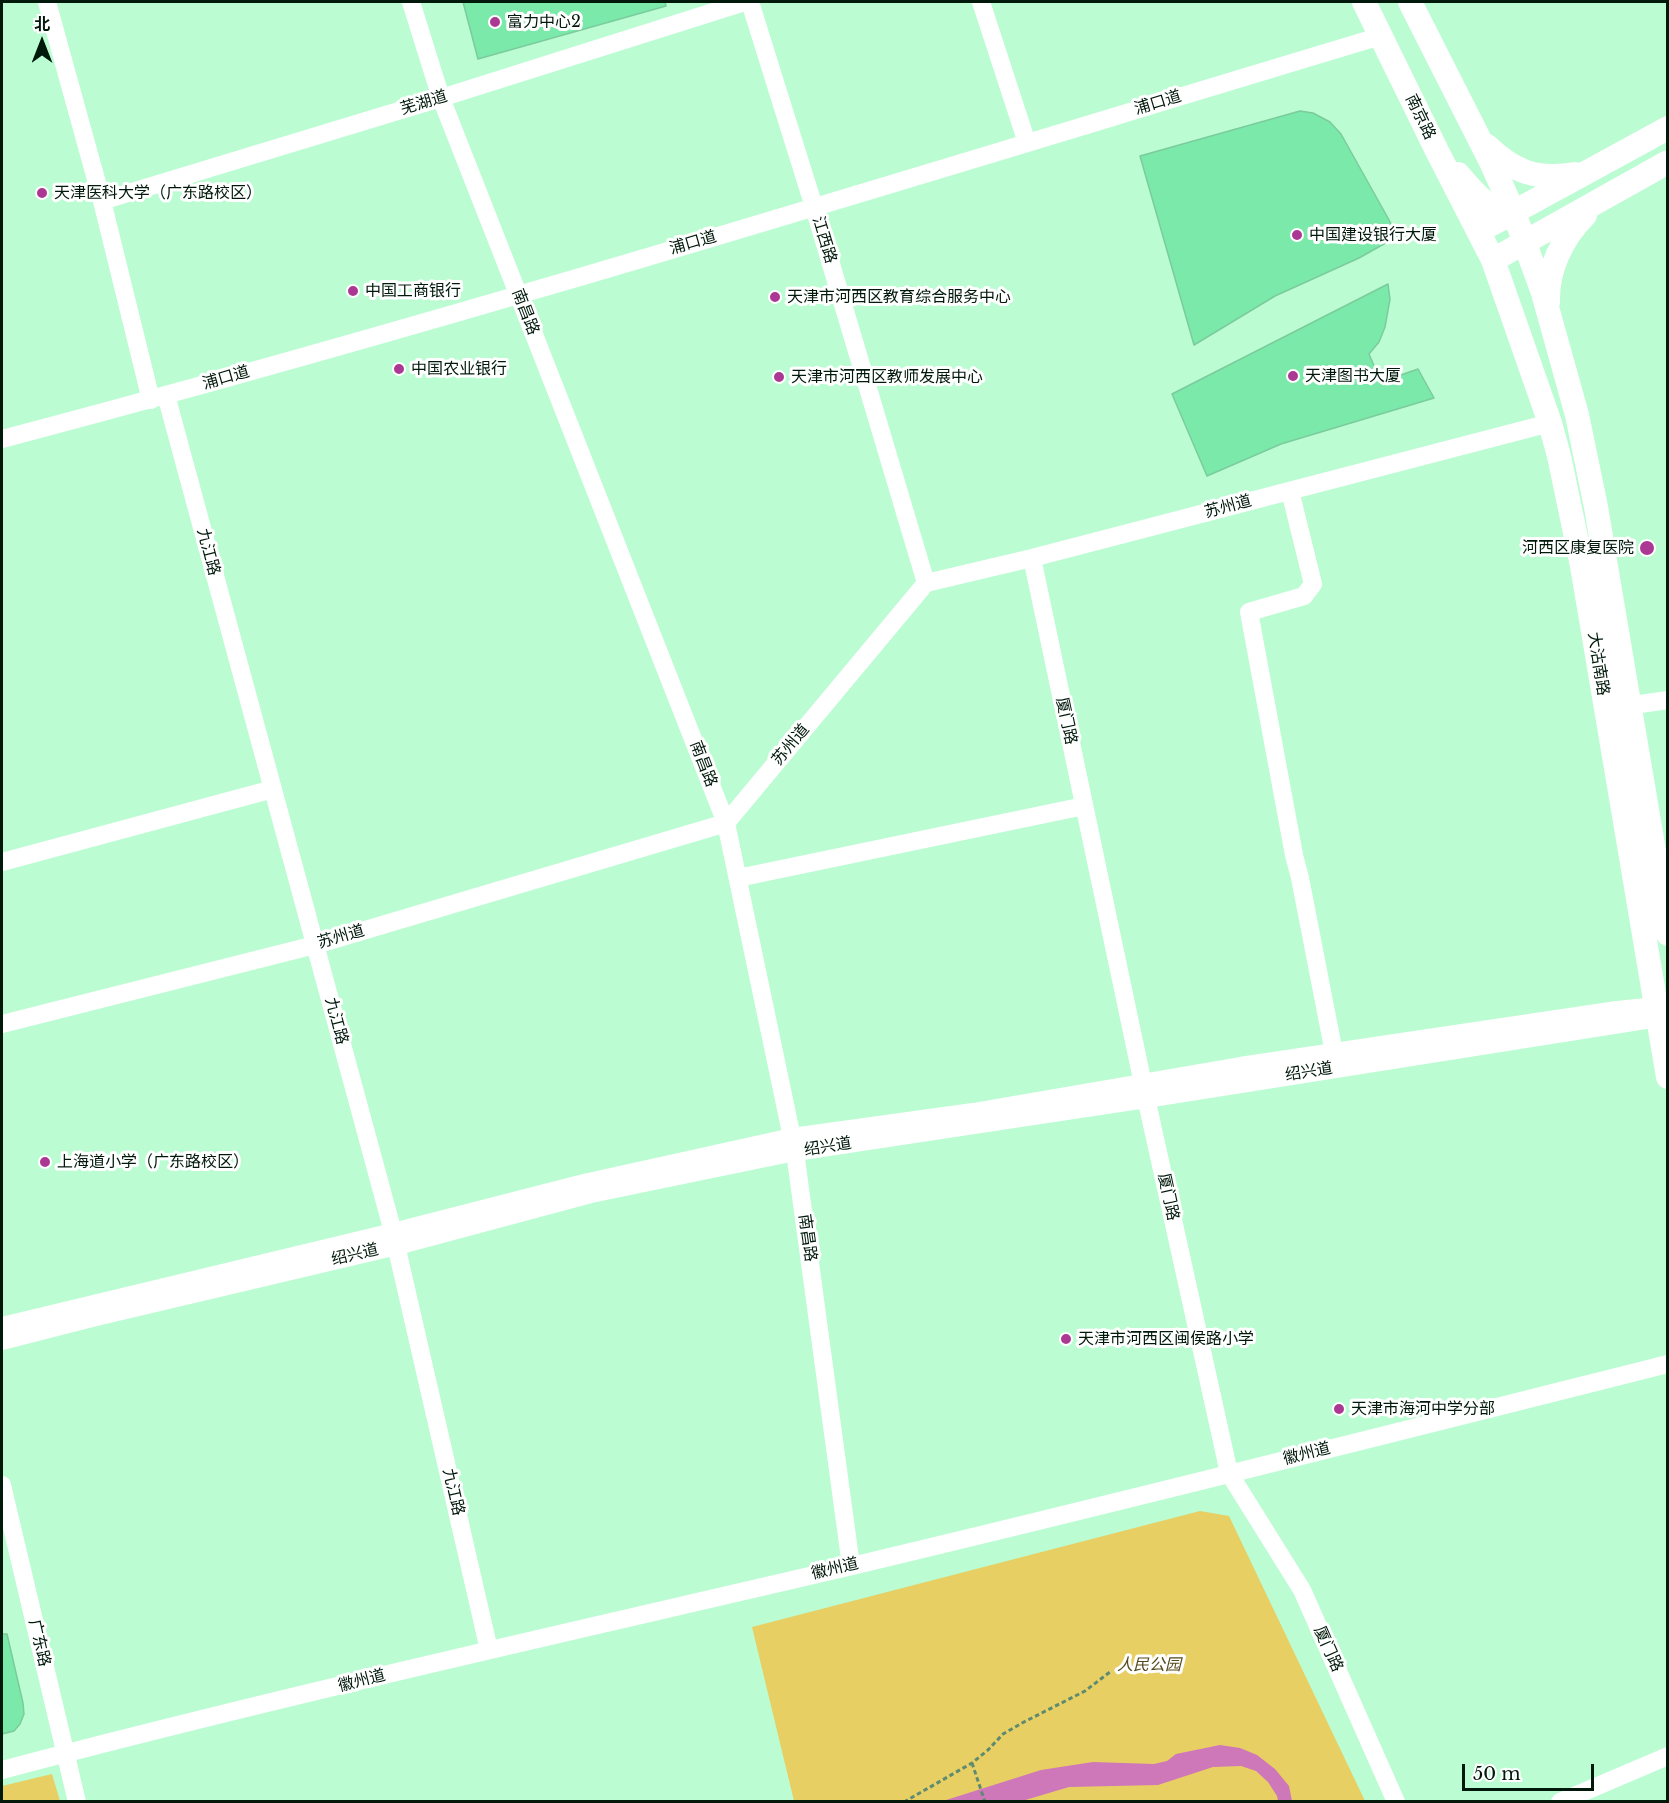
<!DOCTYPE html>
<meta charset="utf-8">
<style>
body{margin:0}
#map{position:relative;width:1669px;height:1803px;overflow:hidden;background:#bbfcd3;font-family:"Libre Baskerville","Noto Sans SC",serif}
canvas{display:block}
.frame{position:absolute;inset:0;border:3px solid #01190b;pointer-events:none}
.north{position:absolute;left:12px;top:12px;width:60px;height:60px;-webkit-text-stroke:4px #fff;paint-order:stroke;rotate:0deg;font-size:16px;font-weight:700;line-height:24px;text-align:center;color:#01190b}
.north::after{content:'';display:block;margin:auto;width:21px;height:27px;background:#01190b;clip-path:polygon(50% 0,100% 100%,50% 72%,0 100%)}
.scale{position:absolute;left:1462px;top:1764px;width:132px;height:27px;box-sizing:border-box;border:3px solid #01190b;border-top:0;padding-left:8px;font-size:18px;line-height:21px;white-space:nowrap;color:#01190b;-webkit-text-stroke:4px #fff;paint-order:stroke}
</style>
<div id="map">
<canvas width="1669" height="1803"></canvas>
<div class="frame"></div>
<div class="north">北</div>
<div class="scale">50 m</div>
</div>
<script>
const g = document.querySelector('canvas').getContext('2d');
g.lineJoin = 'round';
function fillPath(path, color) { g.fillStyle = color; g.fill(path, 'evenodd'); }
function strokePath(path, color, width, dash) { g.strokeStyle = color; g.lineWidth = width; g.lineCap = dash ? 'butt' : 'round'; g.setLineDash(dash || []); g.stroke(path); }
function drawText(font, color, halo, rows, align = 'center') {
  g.font = font + ' "Libre Baskerville","Noto Sans SC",serif'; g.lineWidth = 6; g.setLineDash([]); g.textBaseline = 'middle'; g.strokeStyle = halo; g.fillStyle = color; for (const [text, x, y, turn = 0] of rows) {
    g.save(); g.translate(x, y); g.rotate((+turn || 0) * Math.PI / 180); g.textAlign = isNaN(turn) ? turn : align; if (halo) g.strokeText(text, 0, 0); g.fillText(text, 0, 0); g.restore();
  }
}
const green = new Path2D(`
 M1200,1511L1229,1516L1365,1801H794L752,1627Z
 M52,1774L60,1801H2V1786Z`);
const water = new Path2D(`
 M1220,1745L1240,1748L1257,1755L1275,1769L1289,1786L1292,1801H1278L1277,1796L1268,1782L1256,1771L1241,1766L1213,1767L1158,1785L1069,1787L1022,1801H943L1041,1770L1093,1762L1154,1764L1167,1761L1176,1754Z`);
const building = new Path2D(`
 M463,2H665L666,6L478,59Z
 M1300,111L1313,113L1330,122L1341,134L1398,236L1359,258L1275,296L1194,345L1140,156Z
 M1388,284L1390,299L1385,327L1379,342L1369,354L1381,382L1418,369L1434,398L1281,444L1207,476L1172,394Z
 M2,1634H7L23,1703L24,1714L20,1724L14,1731L2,1734Z`);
const path = new Path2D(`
 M972,1763L985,1802
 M904,1802L972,1763L988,1750L1003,1734L1022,1723L1085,1691L1110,1672`);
const minor = new Path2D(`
 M47,2L102,201L151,400
 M411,2L441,98L726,823L795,1152L851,1566
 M750,2L814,207L926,583
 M981,2L1027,143
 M102,201L441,98L745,2
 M166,395L393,1232L489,1650
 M2,439C465,317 922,174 1381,36
 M1290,491L1313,584L1304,596L1249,612L1294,855L1300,878L1334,1053
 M1032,558L1143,1084L1229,1473L1302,1590L1396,1802
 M1619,707L1668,700
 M2,862L273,789
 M738,878L1084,806
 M2,1024L315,945L726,823L926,583L1032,558L1550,423
 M2,1326L393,1232L584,1183L792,1137L973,1112L1240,1066L1617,1010L1656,1006L1668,1007
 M2,1341L96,1317L397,1246L591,1194L795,1152L1146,1099L1658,1018L1668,1014
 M2,1485L77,1802
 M2,1770C282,1696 565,1633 848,1567C1122,1502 1394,1433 1668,1364
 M1560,1802L1668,1756`);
const major = new Path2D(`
 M1364,2L1437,151L1493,260L1550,423L1559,456L1582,566L1668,1077
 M1410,2L1491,162L1514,213L1543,293L1577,415L1596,507L1668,934
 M1487,146C1515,173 1537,180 1575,174
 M1458,174C1474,193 1492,213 1516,221
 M1479,231L1668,128
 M1493,260L1668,162
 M1548,302C1547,270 1562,238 1585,215`);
const markers = [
 [495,22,6,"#ab3994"],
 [42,193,6,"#ab3994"],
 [1297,235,6,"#ab3994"],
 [353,291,6,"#ab3994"],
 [775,297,6,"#ab3994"],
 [399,369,6,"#ab3994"],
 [1293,376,6,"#ab3994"],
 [779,377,6,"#ab3994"],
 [1647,548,8,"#ab3994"],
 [45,1162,6,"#ab3994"],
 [1066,1339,6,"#ab3994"],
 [1339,1409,6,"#ab3994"]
];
const poiNames = [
 ["富力中心2",507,22],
 ["天津医科大学（广东路校区）",54,193],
 ["中国建设银行大厦",1309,235],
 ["中国工商银行",365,291],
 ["天津市河西区教育综合服务中心",787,297],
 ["中国农业银行",411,369],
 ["天津图书大厦",1305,376],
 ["天津市河西区教师发展中心",791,377],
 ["河西区康复医院",1634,548,"right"],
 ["上海道小学（广东路校区）",57,1162],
 ["天津市河西区闽侯路小学",1078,1339],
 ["天津市海河中学分部",1351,1409]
];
const streetNames = [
 ["芜湖道",424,103,-17],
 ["浦口道",1158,103,-17],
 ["南京路",1420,117,64],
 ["江西路",824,240,73],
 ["浦口道",693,243,-16],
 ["南昌路",525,312,69],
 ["浦口道",226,378,-16],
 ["苏州道",1228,507,-15],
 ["九江路",208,552,75],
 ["大沽南路",1598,664,81],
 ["厦门路",1066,721,78],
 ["苏州道",791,745,-50],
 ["南昌路",703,764,69],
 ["苏州道",341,937,-16],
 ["九江路",336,1021,75],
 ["绍兴道",1309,1072,-9],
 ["绍兴道",828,1147,-9],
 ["厦门路",1168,1197,78],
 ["南昌路",807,1238,82],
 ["绍兴道",355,1255,-13],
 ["徽州道",1307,1454,-14],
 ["九江路",453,1492,77],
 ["徽州道",835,1569,-13],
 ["广东路",39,1643,77],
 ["厦门路",1328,1649,66],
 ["徽州道",362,1681,-14]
];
const parkNames = [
 ["人民公园",1149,1665]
];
fillPath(green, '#e7cf64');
fillPath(water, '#ce77b9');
fillPath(building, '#7be9a9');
strokePath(building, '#7bcc9c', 1.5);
strokePath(path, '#5e8b6f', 3, [4.5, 3]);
strokePath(minor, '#fff', 18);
strokePath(major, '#fff', 24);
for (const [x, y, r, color] of markers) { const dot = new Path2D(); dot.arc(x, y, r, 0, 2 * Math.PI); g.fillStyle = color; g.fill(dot); strokePath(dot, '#fff', 2); }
drawText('16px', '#01190b', '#fff', poiNames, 'left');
drawText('16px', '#01190b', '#fff', streetNames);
drawText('italic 16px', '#544a1b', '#fff', parkNames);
</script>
